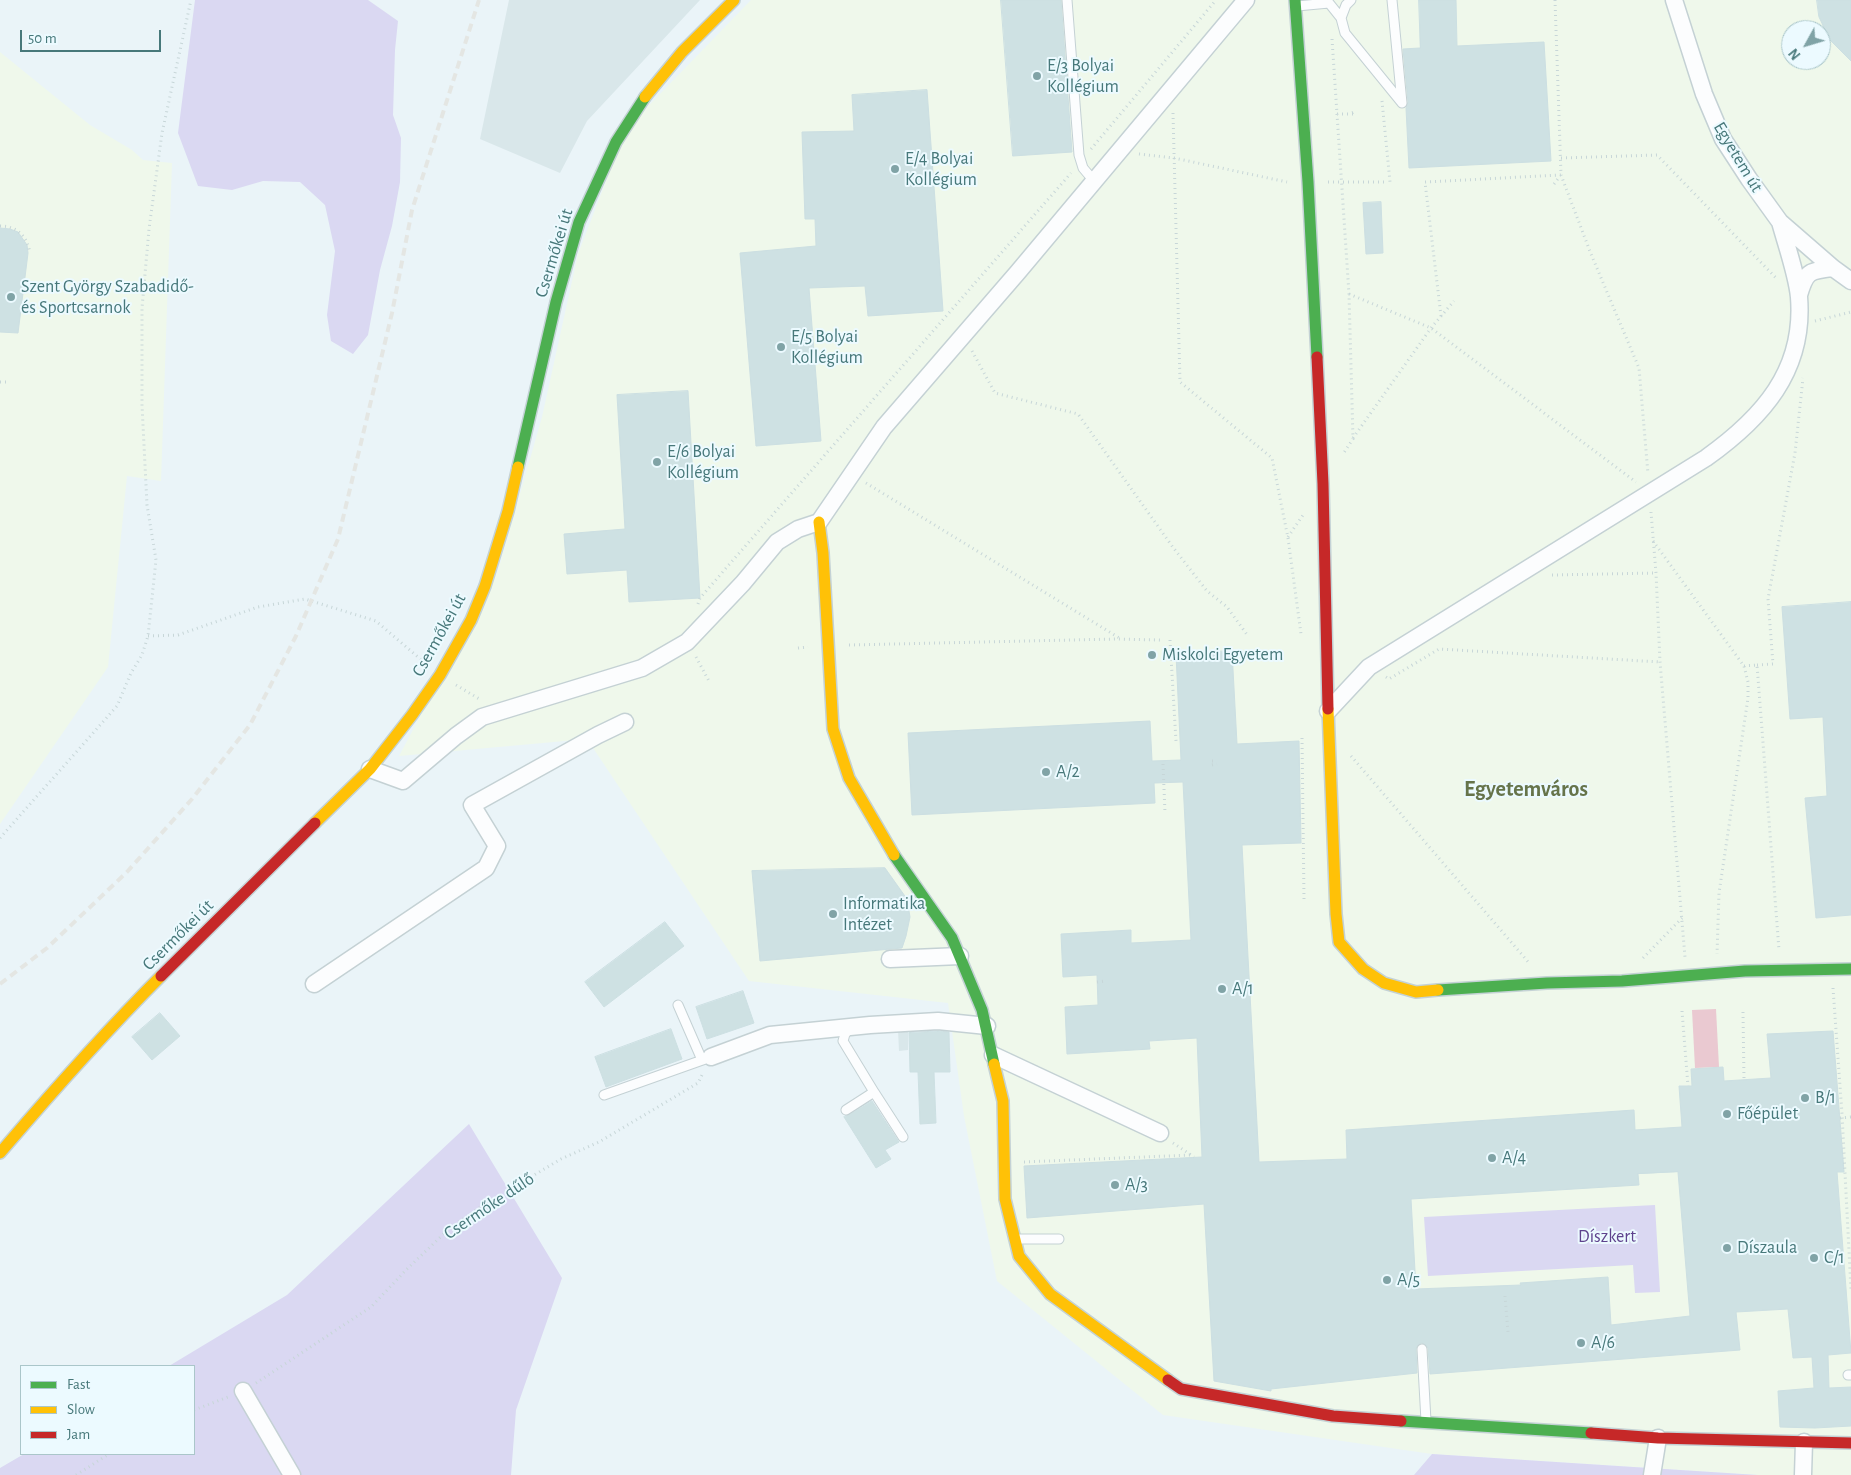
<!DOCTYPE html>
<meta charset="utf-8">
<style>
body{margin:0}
#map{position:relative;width:1851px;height:1475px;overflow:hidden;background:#eaf4f8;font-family:"Alegreya Sans",sans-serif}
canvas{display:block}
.legend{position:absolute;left:20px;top:1365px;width:175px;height:90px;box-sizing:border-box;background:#ecfaff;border:1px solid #aac6ca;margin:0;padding:6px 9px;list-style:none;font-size:15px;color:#47787a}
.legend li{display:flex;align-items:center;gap:10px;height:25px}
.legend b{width:25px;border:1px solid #aac6ca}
.north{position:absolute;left:1781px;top:20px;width:50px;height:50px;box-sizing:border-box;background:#ecfaff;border:1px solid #aac6ca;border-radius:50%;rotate:231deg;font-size:14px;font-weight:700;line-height:20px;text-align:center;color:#47787a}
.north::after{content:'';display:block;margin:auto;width:18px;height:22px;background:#80a3a6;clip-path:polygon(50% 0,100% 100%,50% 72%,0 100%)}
.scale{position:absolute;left:20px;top:30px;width:141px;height:22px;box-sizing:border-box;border:2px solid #47787a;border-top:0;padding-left:6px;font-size:15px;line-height:18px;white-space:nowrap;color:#47787a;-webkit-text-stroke:4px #ecfaff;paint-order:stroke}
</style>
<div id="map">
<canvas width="1851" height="1475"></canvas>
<ul class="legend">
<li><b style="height:6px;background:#4caf50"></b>Fast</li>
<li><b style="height:6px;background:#ffc107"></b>Slow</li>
<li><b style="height:6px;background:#c62828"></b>Jam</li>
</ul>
<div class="north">N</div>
<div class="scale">50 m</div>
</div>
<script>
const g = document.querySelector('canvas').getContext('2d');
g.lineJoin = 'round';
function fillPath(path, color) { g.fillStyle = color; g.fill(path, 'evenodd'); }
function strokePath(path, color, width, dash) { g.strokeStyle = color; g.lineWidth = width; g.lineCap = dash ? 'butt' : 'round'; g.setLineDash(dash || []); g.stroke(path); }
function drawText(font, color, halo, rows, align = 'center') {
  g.font = font + ' "Alegreya Sans",sans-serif'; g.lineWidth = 4; g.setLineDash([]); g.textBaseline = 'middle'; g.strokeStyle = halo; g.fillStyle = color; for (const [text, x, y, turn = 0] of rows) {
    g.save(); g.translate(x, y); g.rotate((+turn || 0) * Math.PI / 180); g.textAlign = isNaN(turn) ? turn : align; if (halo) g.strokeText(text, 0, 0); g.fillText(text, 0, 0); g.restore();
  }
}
const industrial = new Path2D(`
 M509,0H700L587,121L560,173L480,139Z
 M898,1030H908V1050L899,1051Z`);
const education = new Path2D(`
 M751,0H1851V1475H1758L1432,1454L1163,1415L997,1281L964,1116L948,1003L749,981L587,739L399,756L498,571L542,417L578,254L626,129ZM1791,30H1821V60H1791Z
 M0,52L90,125L132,150L143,160L172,163L161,481L127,476L108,667L0,824Z`);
const green = new Path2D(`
 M195,0H368L398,21L395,50L393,115L401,138L400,182L392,226L380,270L368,335L353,354L331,341L327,315L335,251L325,205L300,182L263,181L232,190L198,186L178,133Z
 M469,1124L562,1278L516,1410L511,1475H0V1468L24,1454H194V1366H169L287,1295Z
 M1655,1205L1660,1292L1635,1293L1633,1265L1428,1276L1424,1217Z
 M1432,1454L1758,1475H1414Z`);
const water = new Path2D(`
 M1716,1009L1719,1067L1695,1068L1692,1010Z`);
const building = new Path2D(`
 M1001,0H1061L1072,152L1013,156Z
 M1419,0H1456L1457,46L1544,42L1551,161L1409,168L1406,108L1408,102L1403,49L1420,48Z
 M1817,0H1851V61L1830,40L1819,17Z
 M927,90L943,311L868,316L865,286L809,288L821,441L756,446L740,253L816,246L815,219H805L802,132L854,131L852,95Z
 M1381,202L1383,253L1366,254L1363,203Z
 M0,228L10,229L18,232L27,245L28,253L18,333L0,332Z
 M688,391L700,598L629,602L627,570L567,574L564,534L625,529L617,395Z
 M1851,602V915L1816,918L1805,798L1827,796L1823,717L1790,719L1782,607Z
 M1232,651L1237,744L1299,741L1301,843L1242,845L1259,1162L1347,1159L1346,1130L1634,1110L1635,1130L1682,1127L1679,1086H1692L1691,1069L1723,1067L1724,1081L1771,1078L1767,1034L1833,1031L1844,1172H1837L1851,1353L1828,1355L1829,1388L1851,1387V1426L1815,1428L1780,1427L1778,1391L1814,1388L1812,1357L1793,1358L1788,1309L1736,1312L1740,1350L1430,1374L1428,1348L1425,1344L1421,1343L1417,1346L1416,1349L1417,1373L1271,1389V1391L1214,1381L1204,1204L1027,1218L1024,1166L1202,1157L1197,1038L1149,1041L1150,1049L1067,1054L1065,1007L1098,1005L1097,975L1063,977L1061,934L1131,930V943L1191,940L1183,782L1154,783L1155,803L912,815L908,733L1150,721L1152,761L1181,760L1176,654ZM1678,1172L1690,1316L1611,1325L1608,1277L1520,1283L1521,1285L1416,1289L1411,1199L1639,1185L1638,1174Z
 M885,868L907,899L910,917L906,936L902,948L760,961L752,871Z
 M665,922L684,946L604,1007L585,982Z
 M743,991L754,1023L707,1039L696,1007Z
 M160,1013L180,1036L152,1060L132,1037Z
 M671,1029L682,1059L606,1087L595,1057Z
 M938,1031L949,1032L950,1072H934L936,1123L920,1124L918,1072H910L909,1033Z
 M872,1101L899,1142L885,1150L891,1159L876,1168L844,1117Z`);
const path = new Path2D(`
 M1555,0L1561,175L1591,254L1639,368L1648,474
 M1332,39L1349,294L1353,439L1343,454
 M1382,101L1390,182
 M1173,113L1180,382L1272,458L1288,538L1301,634
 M1337,114H1354V112L1352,113
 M1091,149L1216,0
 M1139,154L1174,158L1287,182
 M1561,158L1657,155L1778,280
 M1328,182H1386
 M1554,184L1560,176
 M0,226C17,226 27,236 30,253
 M1349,294L1431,328L1636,482
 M1441,316L1425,182L1561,175
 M1815,321L1851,312
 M972,351L995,393L1078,414L1172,546L1207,591L1227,607L1248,636
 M0,382H6
 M1353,438L1431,328L1454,301
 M866,483L1121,639
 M1651,512L1656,573L1660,662L1685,957
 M1288,537L1303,515
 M1653,541L1744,666L1748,682V698L1719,893L1717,954
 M1552,575L1656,573
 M698,604L700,598L1071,173
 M148,636L178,635L258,607L305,599L376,621L425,663
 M1170,640L1176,741
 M849,645L1116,639L1160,640
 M798,648L808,647
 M696,657L710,683
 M1757,665L1773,664L1768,599L1795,453L1803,378
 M1744,666L1757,665L1779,950
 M1386,677L1389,679L1439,649L1660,662
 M456,685L481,700
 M1302,738L1304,899
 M1351,756L1530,964
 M1212,761H1216
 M1163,764L1165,813
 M1212,765L1217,764
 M0,838L117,706L131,673L142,655L148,636L156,560L147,505L142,405V308L149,229L162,133L191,0
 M1643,958L1682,918
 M1097,982L1106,981
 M1833,988L1842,1114L1851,1290
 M1682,1011L1688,1086
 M1743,1012L1744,1080
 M1173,1143L1194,1157
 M1024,1162L1191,1155
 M1505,1296L1508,1332
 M256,1383L371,1307L407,1269L450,1228L482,1206L561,1159L599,1142L698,1083L702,1075
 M194,1410L228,1397
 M76,1475L109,1454`);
const lane = new Path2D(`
 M1067,0L1079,155L1083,168L1094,181
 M1392,0L1402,103
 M1297,6L1329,3L1341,18L1345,33L1402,103
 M1341,18L1346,5L1351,0
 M678,1005L702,1060
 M851,1027L845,1034L843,1041L874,1092
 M604,1095L711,1057
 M846,1110L874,1092L903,1137
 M1015,1239H1059
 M1422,1349L1426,1421
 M1848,1375H1851`);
const street = new Path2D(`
 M1674,0L1704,94L1723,139L1749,179L1780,222L1833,268L1851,281
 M1799,295C1806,271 1809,271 1833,268
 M1328,711L1369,667L1706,458C1762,418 1805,371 1799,297C1797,275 1786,244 1780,222
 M370,769L403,781L456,736L482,717L642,668L687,642L743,583L777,542L798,529L819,522L884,427L1018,272L1246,0
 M890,959L960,956
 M314,984L486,868L497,846L472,805L598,735L625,722
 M993,1055L1160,1133
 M711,1057L770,1035L870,1025L938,1021L987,1026
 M243,1391L292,1475
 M1652,1475L1658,1438
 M1803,1475L1804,1442`);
const fast = new Path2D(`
 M1295,0L1308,182L1317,357
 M518,467L556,302L579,222L616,142L645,97
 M894,855L952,938L982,1010L994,1064
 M1438,990L1547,983L1622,981L1745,971L1851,969
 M1401,1421L1591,1433`);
const slow = new Path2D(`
 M645,97L682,52L734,0
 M819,522L823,553L833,729L849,778L894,855
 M1328,709L1336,914L1339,942L1363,969L1384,983L1416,992L1438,990
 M315,823L370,769L412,715L440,675L471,620L485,586L508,511L518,467
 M994,1064L1003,1101L1005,1199L1019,1256L1050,1294L1168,1380
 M0,1153C52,1092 104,1033 161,976`);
const jam = new Path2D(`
 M1317,357L1323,484L1328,709
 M161,976L315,823
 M1168,1380L1181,1389L1333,1416L1401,1421
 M1591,1433L1658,1438L1851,1443`);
const rail = new Path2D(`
 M0,984L47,948L127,872L192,799L250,725L296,636L338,539L392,313L412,210L479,0`);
const pathBridge = new Path2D(`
 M1840,1118L1851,1117`);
const markers = [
 [1037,76,5,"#80a3a6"],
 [895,169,5,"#80a3a6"],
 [11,297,5,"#80a3a6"],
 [781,347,5,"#80a3a6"],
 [657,462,5,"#80a3a6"],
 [1152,655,5,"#80a3a6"],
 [1046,772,5,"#80a3a6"],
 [833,914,5,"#80a3a6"],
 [1222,989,5,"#80a3a6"],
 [1805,1098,5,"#80a3a6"],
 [1727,1114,5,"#80a3a6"],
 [1492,1158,5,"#80a3a6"],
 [1115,1185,5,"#80a3a6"],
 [1727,1248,5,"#80a3a6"],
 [1814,1258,5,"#80a3a6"],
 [1387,1280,5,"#80a3a6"],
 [1581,1343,5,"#80a3a6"]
];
const poiNames = [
 ["E/3 Bolyai",1047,66],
 ["Kollégium",1047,87],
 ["E/4 Bolyai",905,159],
 ["Kollégium",905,180],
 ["Szent György Szabadidő-",21,287],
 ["és Sportcsarnok",21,308],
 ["E/5 Bolyai",791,337],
 ["Kollégium",791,358],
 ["E/6 Bolyai",667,452],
 ["Kollégium",667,473],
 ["Miskolci Egyetem",1162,655],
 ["A/2",1056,772],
 ["Informatika",843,904],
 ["Intézet",843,925],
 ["A/1",1232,989],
 ["B/1",1815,1098],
 ["Főépület",1737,1114],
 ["A/4",1502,1158],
 ["A/3",1125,1185],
 ["Díszaula",1737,1248],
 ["C/1",1824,1258],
 ["A/5",1397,1280],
 ["A/6",1591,1343]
];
const streetNames = [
 ["Egyetem út",1738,157,59],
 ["Csermőkei út",554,253,-73],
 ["Csermőkei út",439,635,-61],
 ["Csermőkei út",178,935,-45],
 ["Csermőke dűlő",489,1206,-34]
];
const parkNames = [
 ["Díszkert",1607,1237]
];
const districtNames = [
 ["Egyetemváros",1526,789]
];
fillPath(industrial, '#d9e7ea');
fillPath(education, '#eff8eb');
fillPath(green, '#dad8f2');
fillPath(water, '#eac9d1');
fillPath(building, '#cee1e3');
strokePath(building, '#ccdfe2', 1);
strokePath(lane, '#c4d1d4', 11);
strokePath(street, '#c4d1d4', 19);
strokePath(fast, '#c4d2d5', 14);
strokePath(slow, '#c4d2d5', 14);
strokePath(jam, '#c4d2d5', 14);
strokePath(path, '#c7d6d8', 3, [1, 4]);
strokePath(lane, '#fcfdfe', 9);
strokePath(street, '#fcfdfe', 16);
strokePath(fast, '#4caf50', 11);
strokePath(slow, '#ffc107', 11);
strokePath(jam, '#c62828', 11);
strokePath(rail, '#e4e6e3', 4, [8, 5]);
strokePath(pathBridge, '#c7d6d8', 3, [1, 4]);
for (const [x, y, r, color] of markers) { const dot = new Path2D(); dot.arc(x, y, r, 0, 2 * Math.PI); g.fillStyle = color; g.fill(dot); strokePath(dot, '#ecfaff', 2); }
drawText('18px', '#47787a', '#ecfaff', poiNames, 'left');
drawText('18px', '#47787a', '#ecfaff', streetNames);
drawText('18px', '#5e428d', '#ecfaff', parkNames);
drawText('bold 22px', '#66744a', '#ecfaff', districtNames);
</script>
